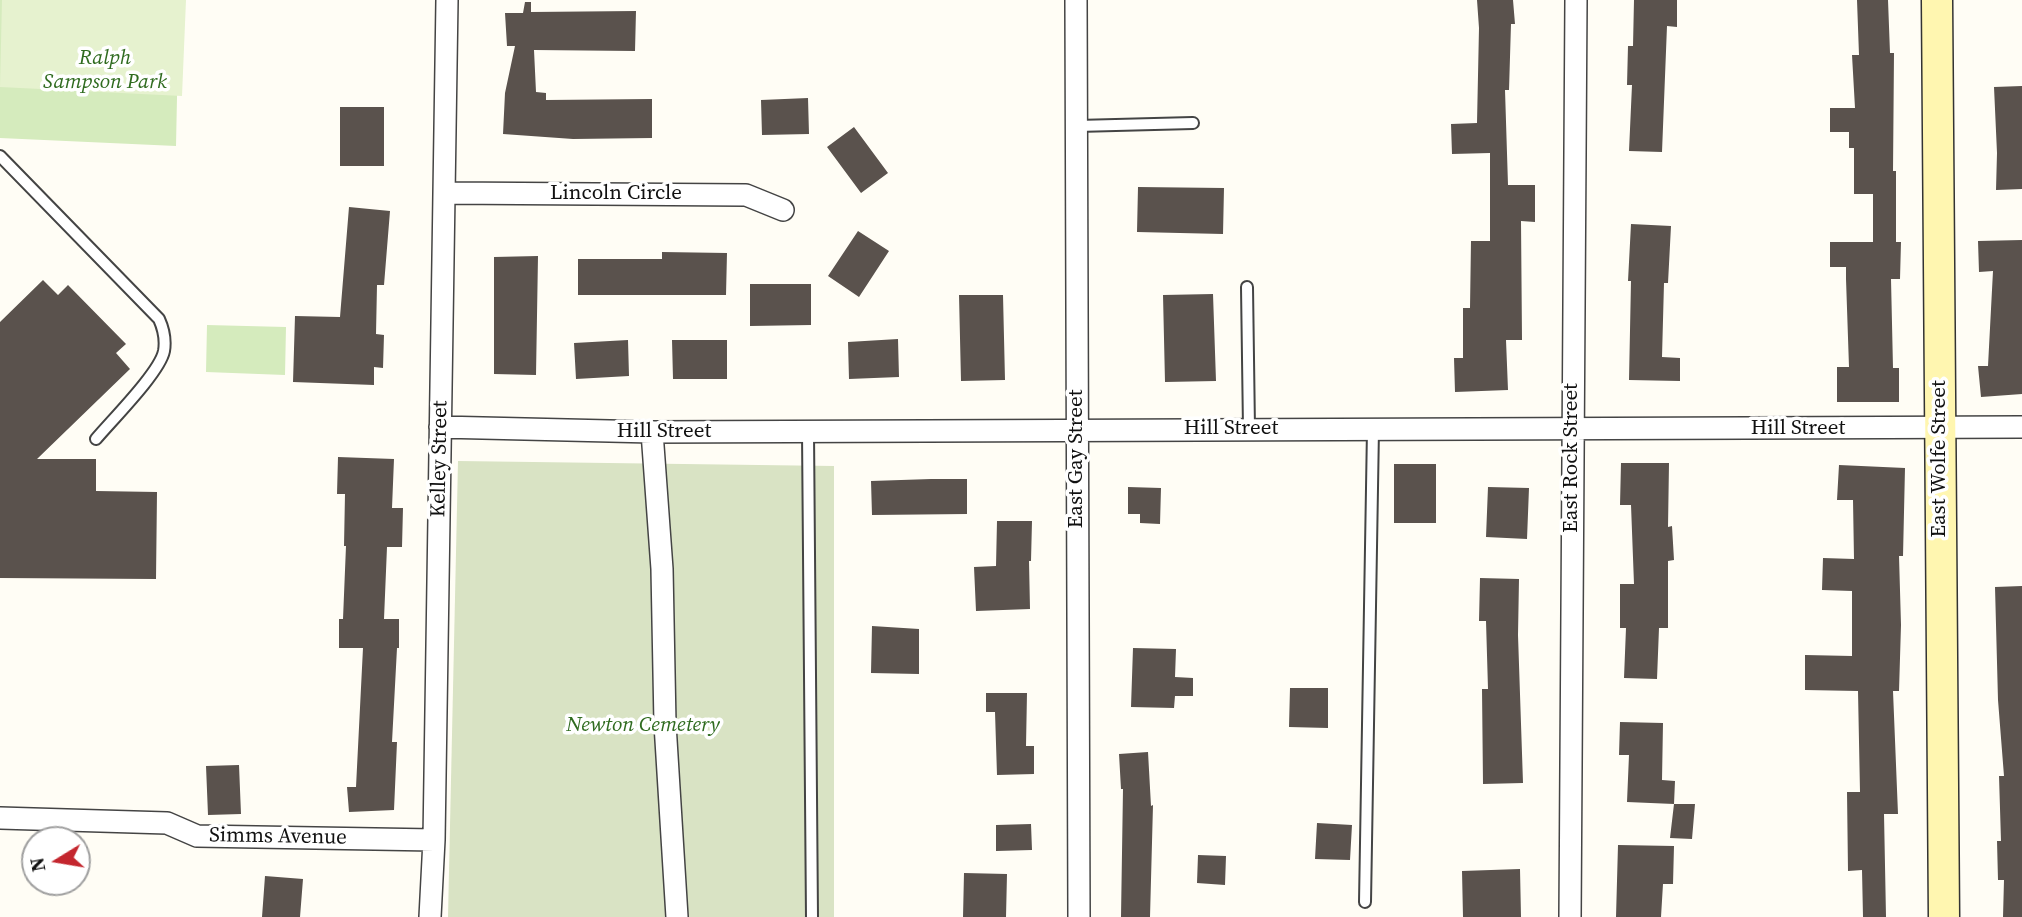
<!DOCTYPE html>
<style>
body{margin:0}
#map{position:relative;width:2022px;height:917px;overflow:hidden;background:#fffdf5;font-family:"Source Serif 4",serif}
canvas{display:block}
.north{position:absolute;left:21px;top:826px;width:70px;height:70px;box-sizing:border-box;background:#fff;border:2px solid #a0a0a0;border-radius:50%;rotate:259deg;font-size:19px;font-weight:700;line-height:28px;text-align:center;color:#111}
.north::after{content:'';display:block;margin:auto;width:24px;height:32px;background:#c4262e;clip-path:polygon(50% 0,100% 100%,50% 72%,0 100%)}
</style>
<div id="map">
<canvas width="2022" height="917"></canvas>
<div class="north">N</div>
</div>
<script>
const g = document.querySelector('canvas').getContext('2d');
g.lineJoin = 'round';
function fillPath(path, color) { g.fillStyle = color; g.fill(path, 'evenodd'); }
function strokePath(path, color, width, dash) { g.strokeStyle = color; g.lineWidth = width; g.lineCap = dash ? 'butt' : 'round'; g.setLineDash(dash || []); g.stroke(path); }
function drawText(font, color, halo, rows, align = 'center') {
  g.font = font + ' "Source Serif 4",serif'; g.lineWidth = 7; g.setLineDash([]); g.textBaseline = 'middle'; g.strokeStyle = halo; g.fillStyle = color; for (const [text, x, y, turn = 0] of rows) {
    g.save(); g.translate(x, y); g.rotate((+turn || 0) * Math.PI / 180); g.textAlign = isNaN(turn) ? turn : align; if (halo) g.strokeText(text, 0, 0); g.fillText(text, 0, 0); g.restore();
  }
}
const green = new Path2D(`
 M0,0H179L176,146L0,138Z
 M207,325L286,327L285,375L206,372Z`);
const cemetery = new Path2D(`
 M458,461L834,466V917H448Z`);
const pitch = new Path2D(`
 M2,0H186L182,96L0,87Z`);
const building = new Path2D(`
 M1477,0H1513L1515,24H1511L1509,90H1505L1508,185H1535V222L1521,221L1522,340H1506L1508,390L1455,392L1454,358H1463V308H1470L1471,241H1490V153L1452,154L1451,124L1477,123L1479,28Z
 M1634,0H1677V27L1667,26L1662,152L1629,151L1632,85H1627L1628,46H1633Z
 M1857,0H1888L1890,53H1894L1893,171H1896V242H1901L1900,279H1891L1893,368H1899V402H1837V367H1849L1846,279V267H1830V242H1873V194H1854V148H1849V132H1830V108H1855L1852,55H1859Z
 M525,2H531V12L636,11L635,51L534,50L536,92L546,93V100L652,99V138L573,139L503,134L505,93L515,46H507L505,13H523Z
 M2022,86V189L1996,190L1997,153L1994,87Z
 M808,98L809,134L762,135L761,100Z
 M340,107H384V166H340Z
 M854,127L888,173L861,193L827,147Z
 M1138,187L1224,188L1223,234L1137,232Z
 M349,207L390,211L384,285H377L376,334L384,335L383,368L374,367V385L293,382L295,316L340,317Z
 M1631,224L1671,226L1668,283H1664L1662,357L1680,358V381L1629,380L1631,281H1628Z
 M858,231L889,251L859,297L828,276Z
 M2022,240V394L1981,397L1978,366H1988L1993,271L1979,272L1978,241Z
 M662,252L727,253L726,295H578V259H662Z
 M538,256L536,375L494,374V257Z
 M43,280L58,295L68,285L126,344L116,353L130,369L37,459H96V491L157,492L156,579L0,578V322Z
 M750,284H811V325L750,326Z
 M1213,294L1216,381L1165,382L1163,295Z
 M959,295H1003L1005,380L961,381Z
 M898,339L899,377L849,379L848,342Z
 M628,340L629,376L576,379L574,343Z
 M672,340H727V379H673Z
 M338,457L394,459L392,508H403L402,547H387L384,619H399V648H397L392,742H397L394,810L349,812L347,787H356L363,648H339V619H343L346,546H344L345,494H337Z
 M1621,463H1669L1668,527L1672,526L1674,560L1668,561V628H1659L1657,679L1624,678L1626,628H1620V584H1634L1631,505H1620Z
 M1394,464H1436V523H1394Z
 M1839,465L1905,468L1903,556H1899L1901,625L1899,691H1893L1898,814H1884L1886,917H1863L1862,870L1848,871L1847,792H1860L1858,691L1805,690V655L1852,656V591L1822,590L1823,558L1854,559L1853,500H1837Z
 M931,479H967V514L872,515L871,481Z
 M1128,487L1161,488L1160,524L1140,523V514H1128Z
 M1488,487L1529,488L1527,539L1486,537Z
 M997,521H1032L1031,561H1029L1030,609L976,611L974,567L996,566Z
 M1480,578L1519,579L1518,635L1523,783L1483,784L1482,689H1488L1486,621H1479Z
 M2022,586V917H2003L2004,880H1998L1997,841H2001L1999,776H2004L1998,700L1995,587Z
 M872,626L919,629V674L871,673Z
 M1133,648L1176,649L1175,677L1193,678V696H1175L1174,708L1131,707Z
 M1290,688H1328V728L1289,727Z
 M986,693H1027L1026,746H1034V774L997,775L995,712H986Z
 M1620,722L1663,723L1662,780L1675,781L1674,804L1627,802L1629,755H1619Z
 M1148,752L1151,806L1153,805L1150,917H1121L1123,789H1121L1119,754Z
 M239,765L241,814L208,815L206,766Z
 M1674,804H1695L1692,839L1670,838Z
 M1317,823L1352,825L1350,860L1315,859Z
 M1031,824L1032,850L996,851V825Z
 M1618,845L1674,846L1673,884H1663L1661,917H1616Z
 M1198,855L1226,856L1225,885L1197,883Z
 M1520,869L1521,917H1463L1462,871Z
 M964,873L1007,874L1006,917H963Z
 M265,876L303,879L300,917H262Z`);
const lane = new Path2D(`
 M1077,126L1193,123
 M0,156L159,319C164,330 166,339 164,351C160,372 112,420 96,439
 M1247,287L1249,429
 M808,432L812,917
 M1365,902L1373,429`);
const street = new Path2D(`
 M1076,0L1079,917
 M445,193L746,195L783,210
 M440,427L652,432L2022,427
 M652,432L662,569L665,724L677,917
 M0,818L167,823L197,836L434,840
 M430,917L434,840L447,0
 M1570,917L1576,0`);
const secondary = new Path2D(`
 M1937,0L1944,917`);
const parkNames = [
 ["Ralph",105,59],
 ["Sampson Park",105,83],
 ["Newton Cemetery",643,726]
];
const streetNames = [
 ["Lincoln Circle",616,194],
 ["Hill Street",1231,429],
 ["Hill Street",1798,429],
 ["Hill Street",664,432],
 ["East Rock Street",1572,458,-90],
 ["Kelley Street",440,459,-89],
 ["East Gay Street",1077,459,-90],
 ["East Wolfe Street",1940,459,-90],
 ["Simms Avenue",278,837,1]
];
fillPath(green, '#d5ebbd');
fillPath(cemetery, '#d9e3c4');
fillPath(pitch, '#e6f2cf');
fillPath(building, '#5a524d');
strokePath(lane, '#444', 14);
strokePath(street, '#444', 24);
strokePath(secondary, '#333', 33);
strokePath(lane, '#fff', 10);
strokePath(street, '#fff', 21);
strokePath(secondary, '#fff6b0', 30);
drawText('italic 21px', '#2f6b1f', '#fff', parkNames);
drawText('21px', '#111', '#fff', streetNames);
</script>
